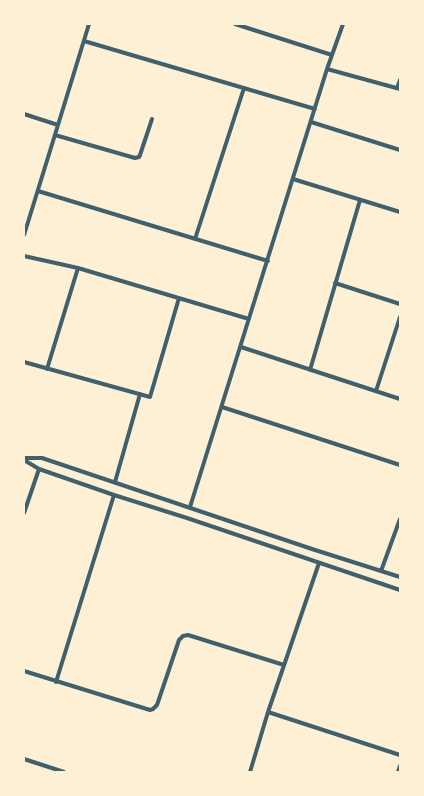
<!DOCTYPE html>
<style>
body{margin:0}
#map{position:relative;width:424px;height:796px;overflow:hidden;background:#fdf0d5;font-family:Barlow,sans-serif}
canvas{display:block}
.frame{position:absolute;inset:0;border:25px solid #fdf0d5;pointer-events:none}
</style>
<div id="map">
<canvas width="424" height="796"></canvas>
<div class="frame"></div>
</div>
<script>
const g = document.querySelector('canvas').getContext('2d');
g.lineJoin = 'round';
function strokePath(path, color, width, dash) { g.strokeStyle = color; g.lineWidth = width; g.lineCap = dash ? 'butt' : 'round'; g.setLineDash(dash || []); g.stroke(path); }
const minor = new Path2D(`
 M235,24L332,55
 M84,41L315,109
 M327,69L400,89
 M397,88L400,80
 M24,114L58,125
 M311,122L400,150
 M55,135L135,158L139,157L140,155L152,119
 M293,179L400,212
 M38,191L268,261
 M24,235L58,125L89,24
 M195,239L244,88
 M24,256L78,268
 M335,283L400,304
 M241,347L400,399
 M24,362L150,397L179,298
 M47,369L78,268L249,319
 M310,370L360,200
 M376,391L400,317
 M222,407L400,465
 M24,458H42L312,549L400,577
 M24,460L39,469L114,495L187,518L400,590
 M115,482L140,394
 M190,507L327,69L343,24
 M24,513L39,469
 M381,571L400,519
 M24,671L150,710L153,709L157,705L179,640L183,636L188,635L284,665
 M56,682L114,495
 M268,712L400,755
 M24,759L64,772
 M250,772L268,712L319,563
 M398,772L400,766`);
strokePath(minor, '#3f606c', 4);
</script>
